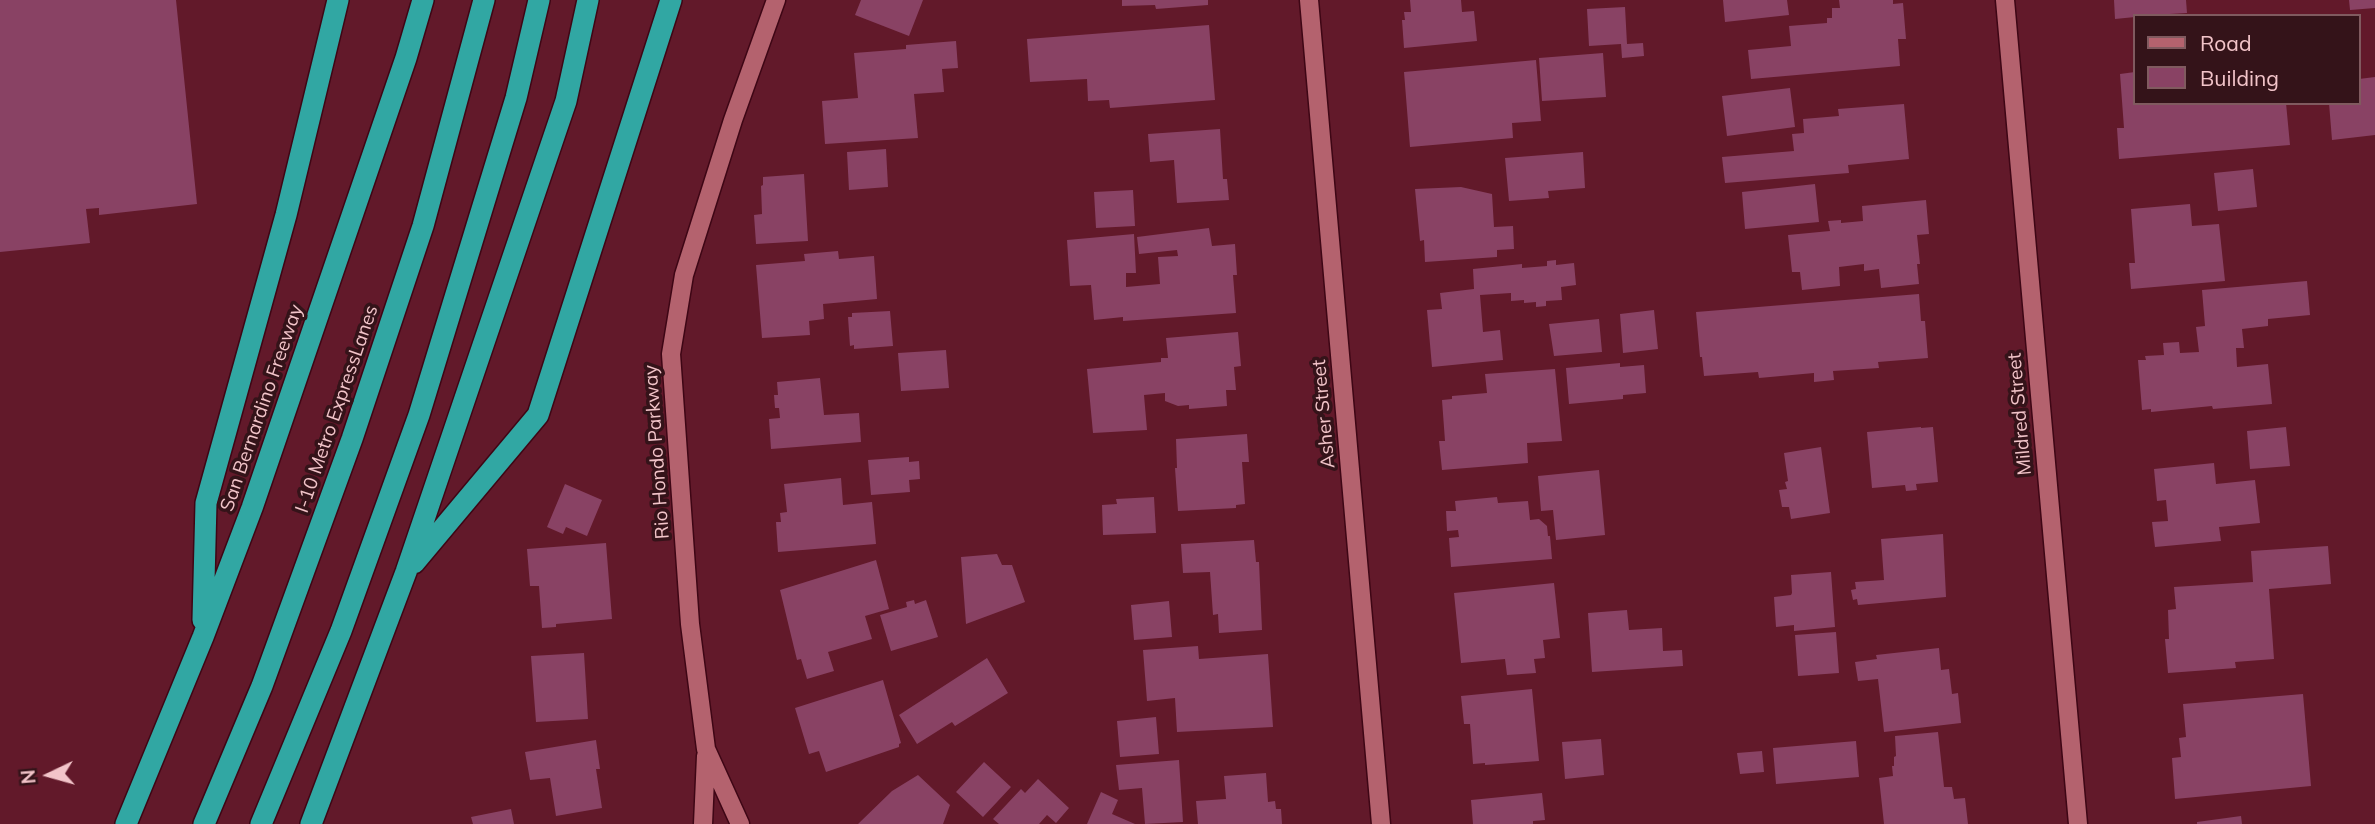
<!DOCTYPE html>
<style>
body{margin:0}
#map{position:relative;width:2375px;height:824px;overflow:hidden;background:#62192a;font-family:Mulish,sans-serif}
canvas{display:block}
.legend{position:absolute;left:2133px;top:14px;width:228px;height:91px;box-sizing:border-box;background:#341319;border:2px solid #805a5f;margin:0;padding:9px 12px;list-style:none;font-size:21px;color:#f2c4c9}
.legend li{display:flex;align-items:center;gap:14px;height:35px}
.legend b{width:35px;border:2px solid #805a5f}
.north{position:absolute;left:14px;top:740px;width:70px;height:70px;-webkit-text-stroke:5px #341319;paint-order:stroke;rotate:265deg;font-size:19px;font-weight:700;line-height:28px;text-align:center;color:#f2c4c9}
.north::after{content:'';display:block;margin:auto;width:24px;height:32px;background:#f2c4c9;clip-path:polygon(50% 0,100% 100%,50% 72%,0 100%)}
</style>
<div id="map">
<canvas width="2375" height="824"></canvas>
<ul class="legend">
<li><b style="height:9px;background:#b4626e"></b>Road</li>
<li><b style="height:19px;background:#894264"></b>Building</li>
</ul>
<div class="north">N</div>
</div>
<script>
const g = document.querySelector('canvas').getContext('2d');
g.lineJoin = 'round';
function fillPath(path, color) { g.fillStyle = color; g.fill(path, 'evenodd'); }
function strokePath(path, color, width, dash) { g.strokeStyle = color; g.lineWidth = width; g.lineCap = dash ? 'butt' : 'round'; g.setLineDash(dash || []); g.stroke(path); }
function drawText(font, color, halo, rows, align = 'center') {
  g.font = font + ' Mulish,sans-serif'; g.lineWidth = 7; g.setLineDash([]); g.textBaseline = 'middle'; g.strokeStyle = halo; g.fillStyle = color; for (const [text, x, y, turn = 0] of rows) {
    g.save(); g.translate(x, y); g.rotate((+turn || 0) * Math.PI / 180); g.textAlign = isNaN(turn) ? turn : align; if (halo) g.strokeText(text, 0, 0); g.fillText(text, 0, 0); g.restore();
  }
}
const building = new Path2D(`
 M0,0H176L197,204L99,215V208L86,209L90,243L0,252Z
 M861,0H923L909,36L855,15Z
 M1122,0H1208V5L1156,9L1155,5L1122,6Z
 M1410,0H1461L1462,12L1474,11L1477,41L1404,48L1402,20H1405L1404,12H1411Z
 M1723,0H1787L1789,15L1725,22Z
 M1839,0H1893V4L1903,3L1906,39H1898L1900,66L1751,79L1748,50L1791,46L1789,26L1827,23V18H1832V8H1840Z
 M2114,0H2186L2187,13L2135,16V17L2115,19Z
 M2349,0H2375V8L2350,10Z
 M1625,7L1627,44L1643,43L1644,56L1622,58L1621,44L1589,46L1587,9Z
 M1209,25L1215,100L1110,108L1109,100L1088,101L1087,79L1030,82L1027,39Z
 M956,41L958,68L942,69L944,92L914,94L918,138L825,144L822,101L858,98L854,53L906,49V45Z
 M1603,53L1606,97L1542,101L1539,58Z
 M1536,60L1541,121L1512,123L1513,138L1410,147L1404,72Z
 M2135,72V103H2227V105L2286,103L2290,145L2119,159L2117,128H2124L2120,74Z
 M2375,77V135L2332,140L2329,103H2359V79Z
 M1790,88L1795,127L1727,136L1722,96Z
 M1904,104L1909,159L1848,165L1849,173L1725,183L1722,157L1794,151L1792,134L1804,133L1803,119L1839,116L1838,109Z
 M1220,129L1223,179H1227L1229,200L1177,203L1174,160L1150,162L1148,134Z
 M886,149L888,187L849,190L847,152Z
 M1583,152L1585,188L1548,191L1549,198L1509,201L1505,158Z
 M2253,169L2257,207L2218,211L2214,173Z
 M804,174L808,241L756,244L754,215L762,214L761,186L763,185V177Z
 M1815,184L1819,222L1745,229L1742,192Z
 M1461,187L1492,194L1494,227L1513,226L1514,249L1497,250V257L1425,262L1424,240L1420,241L1415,189Z
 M1133,190L1135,226L1096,228L1094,192Z
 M1926,200L1929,234L1917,235L1920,264H1917L1919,284L1881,288L1879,269L1864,271V264L1839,267L1840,286L1802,290L1800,272H1792L1788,235L1830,231L1828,221L1841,220V223L1863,221L1862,206Z
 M2190,204L2192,226L2219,224L2225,281L2131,289L2129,263H2135L2131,209Z
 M1209,228L1212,246L1235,244L1237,275H1233L1236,313L1123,321V317L1094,320L1091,285L1070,286L1067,240L1134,234L1136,273H1126V287L1160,284L1158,257L1178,256L1177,250L1139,254L1137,237Z
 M838,251L839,259L874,256L877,299L823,304L824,319L809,321L810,335L762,338L756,265L805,261L804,254Z
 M1556,260V265L1574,263L1576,285L1561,287L1562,300L1546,301V306L1536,307V302L1524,303V300L1511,301V293L1480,295L1483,332L1500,330L1503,360L1432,367L1427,310L1442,309L1440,293L1474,289L1473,269L1522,264V268L1547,266V261Z
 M2307,281L2310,315L2268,319V326L2242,329L2244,348H2236L2237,367L2268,364L2272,404L2213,409L2212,406L2151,412V409L2142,410L2138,360H2146L2145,356L2164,355L2163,343L2179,342L2180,353L2199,352L2196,327L2205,326L2202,290Z
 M1919,294L1921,321H1925L1928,358L1878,362L1879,368L1833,371L1834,380L1814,382V373L1759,378L1758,372L1704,376L1702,357H1700L1696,312Z
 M1654,310L1658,349L1623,353L1620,314Z
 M890,311L893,346L854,349V345L850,346L848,317H852V313Z
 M1599,319L1602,352L1554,356L1549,324Z
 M1238,332L1241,366L1234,367L1236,390H1226L1227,406L1189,409V405L1178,406L1165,401V393L1144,395L1147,430L1093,433L1087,369L1161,362V358H1168L1166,338Z
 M946,350L949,388L901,391L898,353Z
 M1620,363V367L1644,365L1646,393L1623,395V399L1569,404L1566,368Z
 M1555,369L1562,441L1527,443L1528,463L1442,470L1439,441H1445L1442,400L1452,399V396L1487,393L1485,374Z
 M820,378L824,415L859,413L861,442L771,449L769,419L780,418L779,408H775L774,395H778L777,382Z
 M1921,427V428L1933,427L1938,482L1916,484L1917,490L1906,491L1905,485L1872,488L1867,432Z
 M2286,427L2290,466L2250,469L2247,431Z
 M1247,434L1249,462H1242L1245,504L1236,505V508L1178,511L1175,468H1177L1176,439Z
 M1821,447L1830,513L1791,519L1789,507H1782L1779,490L1787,489L1785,482L1788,481L1784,453Z
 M909,457V462L919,461L920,479L909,480L910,492L871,495L868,460Z
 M2214,463L2216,484L2255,480L2260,523L2219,527L2221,541L2155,547L2152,522L2168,521L2166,500L2157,501L2154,469Z
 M1599,470L1605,535L1556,540L1553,510L1541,511L1538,476Z
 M841,478L843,505L872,502L876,544L778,552L776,522H781L780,513L787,512L784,484Z
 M565,484L602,500L587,536L566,527L563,534L547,527Z
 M1154,497L1156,533L1103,535L1102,505L1117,504L1116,499Z
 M1497,497L1498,503L1528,501L1530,520L1539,519L1547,526L1548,536H1550L1552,559L1451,567L1449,538L1459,537L1458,530L1447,531L1446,511H1456L1455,501Z
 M1943,534L1946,597L1858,605L1857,599L1853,600L1851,590L1856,589L1855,582L1884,580L1881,539Z
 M1254,540L1256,562H1259L1262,630L1219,633L1218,614L1213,615L1210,572L1183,573L1181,544Z
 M606,543L612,619L556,624V627L542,628L539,586H530L527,549Z
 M2328,546L2331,584L2269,589L2274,659L2235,662L2236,668L2168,673L2165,639H2169L2168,610L2176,609L2174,587L2253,582L2251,551Z
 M997,554L1002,565H1012L1025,602L966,624L961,557Z
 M876,560L889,609L865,616L872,639L828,652L834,671L807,679L801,659L797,660L780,590Z
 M1831,572L1835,627L1794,631V625L1776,627L1774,597L1791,595L1792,593L1791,575Z
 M1554,583L1560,638L1543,640L1545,658L1534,659L1536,673L1507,675L1505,659L1461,663L1454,593Z
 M914,600L915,604L926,600L938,637L891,651L880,615L907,607L906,602Z
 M1169,601L1172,637L1134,640L1131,605Z
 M1627,610L1629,630L1662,628L1663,651L1682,650L1683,666L1592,672L1588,613Z
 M1836,632L1839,673L1798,676L1795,635Z
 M1198,646L1199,659L1268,654L1273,727L1177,732L1175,698L1147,701L1143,650Z
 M1939,648L1941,670L1949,669L1952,694L1958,693L1961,723L1884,732L1878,679L1858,681L1855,662L1877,659L1876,655Z
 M584,653L588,719L536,722L531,656Z
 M987,658L1008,693L955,726L952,722L917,744L899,715Z
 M883,680L901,743L899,744V747L826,772L819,751L809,754L795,708Z
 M1532,689L1539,761L1485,765V763L1473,764L1470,724H1464L1461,696Z
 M2303,694L2311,786L2175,799L2172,758L2181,757L2179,738L2186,737L2183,704Z
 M1156,717L1159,754L1120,757L1117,721Z
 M1938,732L1944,787H1952L1954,799L1965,798L1968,824H1884L1879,778L1893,776L1892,766H1894V757L1896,756L1895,736Z
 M1601,739L1604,775L1565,779L1562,742Z
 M596,740L600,769H596L602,808L556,816L550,778L530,780L525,752Z
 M1856,741L1859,777L1776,784L1773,748Z
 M1762,751L1764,772L1740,774L1737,753Z
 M1179,760L1183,822L1145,824L1142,788L1119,790L1116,765Z
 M984,762L1011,787L983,817L956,792Z
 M1266,773L1268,802L1275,801L1276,809H1281L1282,824H1198L1196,801L1226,799L1224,776Z
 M918,775L950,805L943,824H858L892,791Z
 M1038,779L1069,808L1056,823L1047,815L1039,824H999L993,819L1021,789L1025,793Z
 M1101,792L1118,800L1112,814L1135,824H1087Z
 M1542,793L1545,820L1533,821V824H1473L1471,800Z
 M511,809L514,824H473L471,817Z
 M2241,816L2242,824H2197V822Z`);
const minor = new Path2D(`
 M1309,0L1381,824
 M2005,0L2078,824
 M703,824L706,756
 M740,824L706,749L690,624L671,354L684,275L733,120L776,0`);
const highway = new Path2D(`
 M414,563L538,415L671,0
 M203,620L206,503L286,215L338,0
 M126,824L203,637L252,508L406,58L423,0
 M204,824L262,686L352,439L423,226L484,0
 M261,824L341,631L419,415L516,98L539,0
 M311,824L406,572L566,101L588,0`);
const streetNames = [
 ["San Bernardino Freeway",262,408,-71],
 ["I-10 Metro ExpressLanes",337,409,-71],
 ["Asher Street",1324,414,-95],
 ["Mildred Street",2020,414,-95],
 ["Rio Hondo Parkway",657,452,-94]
];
fillPath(building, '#894264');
strokePath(minor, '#3e0615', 21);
strokePath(highway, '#3e0615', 24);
strokePath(minor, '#b4626e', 18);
strokePath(highway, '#31a7a3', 21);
drawText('19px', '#f2c4c9', '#341319', streetNames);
</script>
